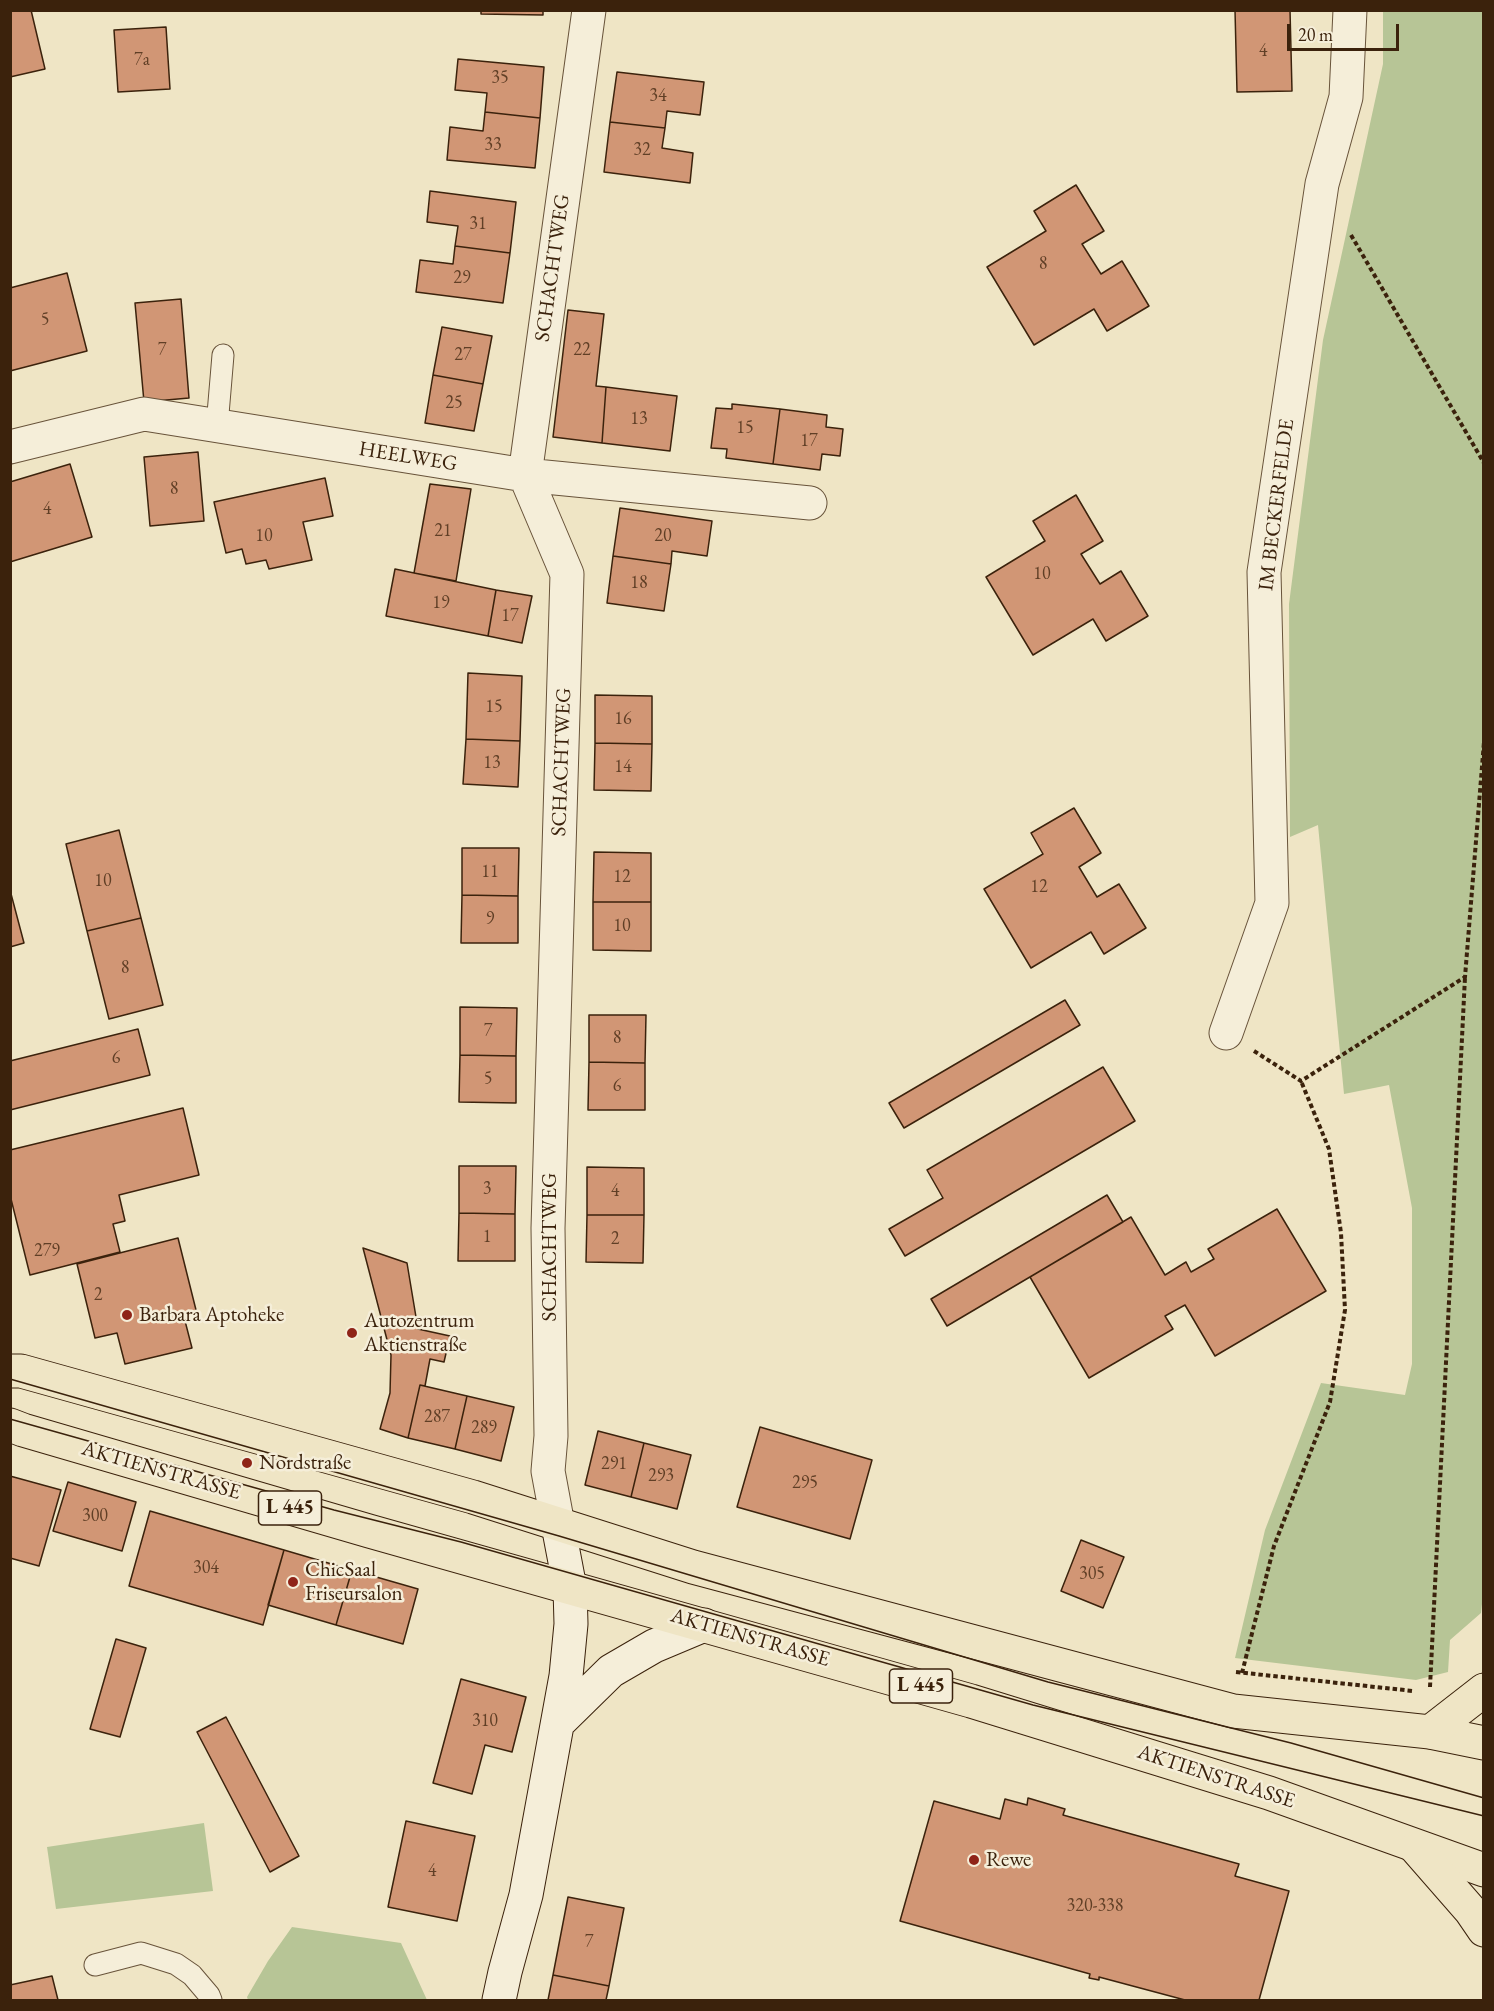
<!DOCTYPE html>
<meta charset="utf-8">
<style>
body{margin:0}
#map{position:relative;width:1494px;height:2011px;overflow:hidden;background:#efe5c5;font-family:"EB Garamond",serif}
canvas{display:block}
.frame{position:absolute;inset:0;border:12px solid #3b220c;pointer-events:none}
.scale{position:absolute;left:1287px;top:24px;width:112px;height:27px;box-sizing:border-box;border:3px solid #3b220c;border-top:0;padding-left:8px;font-size:18px;line-height:21px;white-space:nowrap;color:#3b220c;-webkit-text-stroke:4px #f5eed9;paint-order:stroke}
</style>
<div id="map">
<canvas width="1494" height="2011"></canvas>
<div class="frame"></div>
<div class="scale">20 m</div>
</div>
<script>
const g = document.querySelector('canvas').getContext('2d');
g.lineJoin = 'round';
function fillPath(path, color) { g.fillStyle = color; g.fill(path, 'evenodd'); }
function strokePath(path, color, width, dash) { g.strokeStyle = color; g.lineWidth = width; g.lineCap = dash ? 'butt' : 'round'; g.setLineDash(dash || []); g.stroke(path); }
function drawText(font, color, halo, rows, align = 'center') {
  g.font = font + ' "EB Garamond",serif'; g.lineWidth = 5; g.setLineDash([]); g.textBaseline = 'middle'; g.strokeStyle = halo; g.fillStyle = color; for (const [text, x, y, turn = 0] of rows) {
    g.save(); g.translate(x, y); g.rotate((+turn || 0) * Math.PI / 180); g.textAlign = isNaN(turn) ? turn : align; if (halo) g.strokeText(text, 0, 0); g.fillText(text, 0, 0); g.restore();
  }
}
const green = new Path2D(`
 M1383,11H1484L1483,1595L1481,1613L1450,1640L1448,1672L1416,1680L1235,1658L1265,1530L1321,1383L1405,1395L1412,1364V1208L1389,1085L1344,1094L1318,825L1290,837L1289,604L1323,340L1383,64Z
 M204,1823L213,1891L56,1909L47,1847Z
 M292,1927L401,1943L427,2000H248L247,1997L268,1961Z`);
const building = new Path2D(`
 M10,10H31L45,69L10,77Z
 M481,10H543V15L481,14Z
 M1235,10H1290L1292,91L1237,92Z
 M166,27L170,89L118,92L114,30Z
 M458,59L544,67L540,118L485,112L487,93L455,90Z
 M617,72L704,82L700,115L667,111L665,128L610,122Z
 M485,112L540,118L535,168L447,160L450,127L483,131Z
 M610,122L665,128L662,148L693,153L690,183L604,172Z
 M1076,185L1104,231L1082,244L1101,274L1122,261L1149,306L1107,331L1094,309L1034,345L987,267L1046,231L1034,211Z
 M430,191L516,202L510,253L455,246L458,226L427,222Z
 M455,246L510,253L503,303L416,292L420,260L453,264Z
 M67,273L87,351L10,371V288Z
 M181,299L189,398L144,402L135,303Z
 M568,310L604,314L596,386L606,387L602,443L553,437Z
 M442,327L492,336L483,384L433,375Z
 M433,375L483,384L474,431L425,423Z
 M606,387L677,396L670,451L602,443Z
 M732,404L780,409L773,464L726,458L727,449L711,448L716,408L732,409Z
 M780,409L827,415L826,427L843,429L840,456L822,454L820,470L773,464Z
 M198,452L204,521L150,526L144,457Z
 M70,464L92,537L10,562V482Z
 M325,478L333,516L303,522L312,560L269,569L266,560L246,564L242,549L226,553L214,502Z
 M430,484L471,489L456,581L414,573Z
 M1076,495L1103,541L1081,554L1100,584L1121,571L1148,616L1106,641L1093,619L1033,655L986,577L1045,541L1033,521Z
 M620,508L712,521L707,556L672,551L671,564L613,556Z
 M613,556L671,564L664,611L607,603Z
 M395,569L496,590L488,636L386,616Z
 M496,590L532,596L522,643L488,636Z
 M468,673L522,676L520,741L466,739Z
 M595,695L652,696V744L595,743Z
 M466,739L520,741L518,787L463,784Z
 M595,743L652,744L651,791L594,790Z
 M1074,808L1101,853L1079,867L1097,897L1119,884L1146,928L1104,954L1091,932L1031,968L984,889L1043,854L1031,833Z
 M119,830L141,918L87,931L66,844Z
 M462,848H519L518,896L462,895Z
 M594,852L651,853V902H593Z
 M10,890L24,943L10,947Z
 M462,895L518,896V943H461Z
 M593,902H651V951L593,950Z
 M141,918L163,1005L109,1019L87,931Z
 M1065,1000L1080,1025L904,1128L889,1103Z
 M460,1007L517,1008L516,1056L460,1055Z
 M589,1015H646L645,1063L589,1062Z
 M138,1029L150,1075L10,1110V1061Z
 M460,1055L516,1056V1103L459,1102Z
 M589,1062L645,1063V1110H588Z
 M1103,1067L1135,1121L905,1256L889,1229L943,1198L927,1170Z
 M183,1108L199,1175L119,1195L125,1221L113,1224L120,1252L30,1275L10,1195V1150Z
 M459,1166H516L515,1214L459,1213Z
 M587,1167L644,1168V1215H587Z
 M1107,1195L1123,1222L947,1326L931,1299Z
 M1277,1209L1326,1291L1215,1356L1185,1305L1165,1316L1173,1329L1089,1378L1030,1277L1131,1217L1165,1275L1186,1262L1191,1272L1214,1259L1208,1249Z
 M459,1213L515,1214V1261H458Z
 M587,1215H644L643,1263L586,1262Z
 M178,1238L197,1314L184,1317L192,1348L125,1364L117,1333L95,1338L77,1264Z
 M363,1248L407,1263L418,1329L450,1336L444,1362L430,1359L425,1386L420,1385L408,1438L380,1429L390,1393L391,1355Z
 M420,1385L467,1396L455,1449L408,1438Z
 M467,1396L514,1407L501,1461L455,1449Z
 M760,1427L872,1460L850,1539L737,1507Z
 M598,1431L644,1443L631,1497L585,1485Z
 M644,1443L691,1455L677,1509L631,1497Z
 M10,1476L61,1490L39,1566L10,1558Z
 M68,1482L136,1502L122,1551L53,1531Z
 M150,1511L284,1550L263,1625L129,1586Z
 M1081,1540L1124,1557L1103,1608L1061,1591Z
 M284,1550L352,1570L336,1625L268,1605Z
 M352,1570L418,1589L403,1644L336,1625Z
 M116,1639L146,1648L120,1737L90,1729Z
 M461,1679L526,1697L512,1752L485,1745L472,1794L433,1783Z
 M226,1717L299,1856L270,1872L197,1732Z
 M1028,1798L1065,1809L1063,1815L1239,1864L1235,1876L1289,1891L1259,2000H1185L1099,1977V1980L1089,1978L1090,1974L900,1921L934,1801L1000,1819L1005,1799L1027,1805Z
 M406,1821L475,1836L457,1921L388,1907Z
 M568,1897L624,1908L609,1986L553,1975Z
 M553,1975L609,1986L606,2000H548Z
 M52,1976L58,2000H10V1985Z`);
const path = new Path2D(`
 M1351,235L1484,463
 M1254,1051L1301,1081L1465,977L1484,742
 M1236,1672L1413,1691
 M1242,1673L1274,1546L1330,1402L1345,1310L1341,1233L1329,1149L1301,1081
 M1430,1687L1465,977`);
const lane = new Path2D(`
 M217,426L223,355
 M95,1965L141,1953L176,1964L192,1975L209,1995L211,2000`);
const street = new Path2D(`
 M10,447L144,414L525,475L810,503
 M1226,1033L1272,903L1264,572L1322,184L1346,97L1350,10
 M558,1525L548,1471L551,1436L548,1228L567,574L525,475L589,10`);
const secondary = new Path2D(`
 M558,1723L611,1671L654,1646L704,1625
 M499,2000L505,1972L526,1895L566,1676L571,1624L570,1588L558,1525`);
const primary = new Path2D(`
 M10,1371H21L473,1497L693,1567L1233,1711L1430,1732L1484,1743
 M10,1425L23,1430L369,1531L971,1701L1269,1793L1484,1870`);
const highway = new Path2D(`
 M1430,1732L1484,1690
 M1416,1848L1471,1911L1484,1930`);
const tram = new Path2D(`
 M10,1379L559,1536L1048,1682L1291,1743L1484,1798
 M10,1419L334,1510L461,1542L1033,1705L1484,1816`);
const markers = [
 [127,1315,6,"#8f2418"],
 [352,1333,6,"#8f2418"],
 [247,1463,6,"#8f2418"],
 [293,1582,6,"#8f2418"],
 [974,1860,6,"#8f2418"]
];
const numberNames = [
 ["4",1263,51],
 ["7a",142,60],
 ["35",500,78],
 ["34",658,96],
 ["33",493,145],
 ["32",642,150],
 ["31",478,224],
 ["8",1043,264],
 ["29",462,278],
 ["5",45,320],
 ["7",162,350],
 ["22",582,350],
 ["27",463,355],
 ["25",454,403],
 ["13",639,419],
 ["15",745,428],
 ["17",809,441],
 ["8",174,489],
 ["4",47,509],
 ["21",443,531],
 ["10",264,536],
 ["20",663,536],
 ["10",1042,574],
 ["18",639,583],
 ["19",441,603],
 ["17",510,616],
 ["15",494,707],
 ["16",623,719],
 ["13",492,763],
 ["14",623,767],
 ["11",490,872],
 ["12",622,877],
 ["10",103,881],
 ["12",1039,887],
 ["9",490,919],
 ["10",622,926],
 ["8",125,968],
 ["7",488,1031],
 ["8",617,1038],
 ["6",116,1058],
 ["5",488,1079],
 ["6",617,1086],
 ["3",487,1189],
 ["4",615,1191],
 ["1",487,1237],
 ["2",615,1239],
 ["279",47,1251],
 ["2",98,1295],
 ["287",437,1417],
 ["289",484,1428],
 ["291",614,1464],
 ["293",661,1476],
 ["295",805,1483],
 ["300",95,1516],
 ["304",206,1568],
 ["305",1092,1574],
 ["310",485,1721],
 ["4",432,1871],
 ["320-338",1095,1906],
 ["7",589,1942]
];
const shields = [
 [290,1508,63],
 [921,1686,63]
];
const shieldNames = [
 ["L 445",290,1508],
 ["L 445",921,1686]
];
const streetNames = [
 ["SCHACHTWEG",553,268,-82],
 ["HEELWEG",408,457,9],
 ["IM BECKERFELDE",1277,505,-83],
 ["SCHACHTWEG",562,762,-88],
 ["SCHACHTWEG",550,1247,-90],
 ["AKTIENSTRASSE",161,1471,16],
 ["AKTIENSTRASSE",750,1638,16],
 ["AKTIENSTRASSE",1216,1777,18]
];
const poiNames = [
 ["Barbara Aptoheke",139,1315],
 ["Autozentrum",364,1321],
 ["Aktienstraße",364,1345],
 ["Nordstraße",259,1463],
 ["ChicSaal",305,1570],
 ["Friseursalon",305,1594],
 ["Rewe",986,1860]
];
fillPath(green, '#b7c596');
fillPath(building, '#d19675');
strokePath(building, '#3b220c', 1.5);
strokePath(lane, '#68533a', 23);
strokePath(street, '#68533a', 35);
strokePath(secondary, '#3b220c', 35);
strokePath(primary, '#3b220c', 35);
strokePath(highway, '#3b220c', 35);
strokePath(path, '#3b220c', 4, [4.5, 3]);
strokePath(lane, '#f5eed9', 21);
strokePath(street, '#f5eed9', 33);
strokePath(secondary, '#f5eed9', 33);
strokePath(primary, '#efe5c5', 33);
strokePath(highway, '#efe5c5', 33);
strokePath(tram, '#3b220c', 1.5);
for (const [x, y, r, color] of markers) { const dot = new Path2D(); dot.arc(x, y, r, 0, 2 * Math.PI); g.fillStyle = color; g.fill(dot); strokePath(dot, '#f5eed9', 2); }
drawText('18px', '#603f26', null, numberNames);
for (const [x, y, w] of shields) { const box = new Path2D(); box.roundRect(x - w / 2, y - 17, w, 34, 4.5); g.fillStyle = '#f5eed9'; g.fill(box); strokePath(box, '#3b220c', 1.5); }
drawText('bold 20px', '#3b220c', null, shieldNames);
drawText('21px', '#3b220c', '#f5eed9', streetNames);
drawText('21px', '#3b220c', '#f5eed9', poiNames, 'left');
</script>
